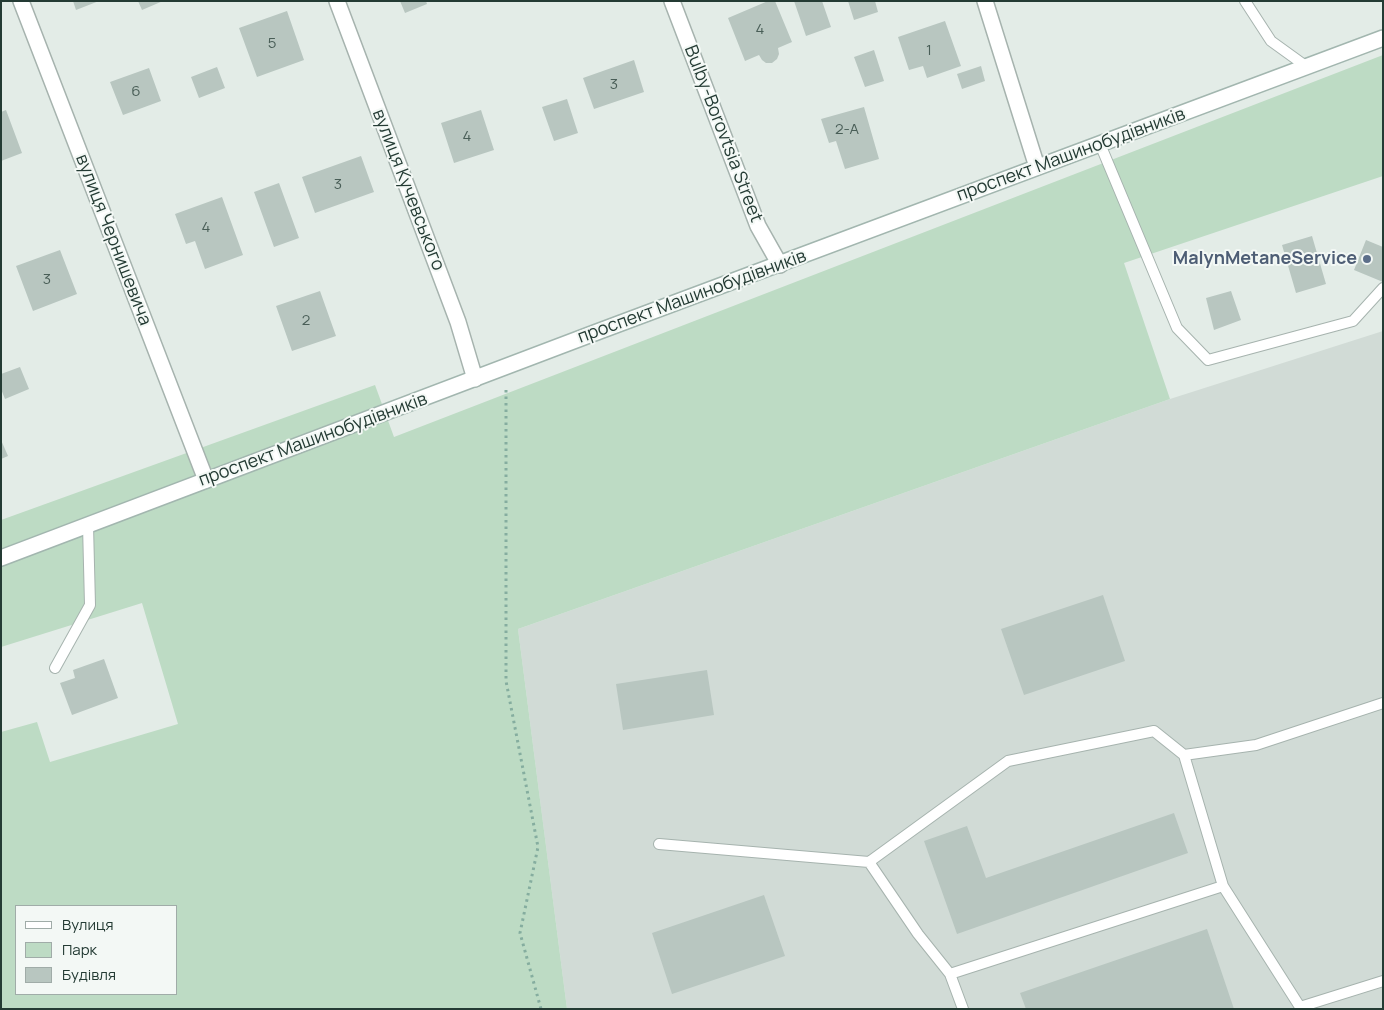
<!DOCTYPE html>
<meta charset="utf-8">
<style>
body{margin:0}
#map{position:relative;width:1384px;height:1010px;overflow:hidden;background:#e3ece7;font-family:Manrope,sans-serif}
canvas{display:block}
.frame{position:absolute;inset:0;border:2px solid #243b34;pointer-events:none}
.legend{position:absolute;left:15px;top:905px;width:162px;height:90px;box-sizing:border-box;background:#f3f8f5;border:1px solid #a0aca8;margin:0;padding:6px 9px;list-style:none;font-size:15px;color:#243b34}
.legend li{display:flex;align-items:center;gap:10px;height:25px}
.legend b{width:25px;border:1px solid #a0aca8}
</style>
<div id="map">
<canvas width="1384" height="1010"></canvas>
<div class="frame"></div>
<ul class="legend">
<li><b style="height:6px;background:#fff"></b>Вулиця</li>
<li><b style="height:14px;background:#bddbc4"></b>Парк</li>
<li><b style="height:14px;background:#b8c6c0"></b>Будівля</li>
</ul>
</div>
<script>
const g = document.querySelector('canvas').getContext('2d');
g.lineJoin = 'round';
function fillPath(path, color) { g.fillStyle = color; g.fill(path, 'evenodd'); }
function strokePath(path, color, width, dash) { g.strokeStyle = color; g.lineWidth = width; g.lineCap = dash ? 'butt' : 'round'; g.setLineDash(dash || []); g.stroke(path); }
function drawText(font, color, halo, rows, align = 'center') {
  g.font = font + ' Manrope,sans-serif'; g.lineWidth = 4; g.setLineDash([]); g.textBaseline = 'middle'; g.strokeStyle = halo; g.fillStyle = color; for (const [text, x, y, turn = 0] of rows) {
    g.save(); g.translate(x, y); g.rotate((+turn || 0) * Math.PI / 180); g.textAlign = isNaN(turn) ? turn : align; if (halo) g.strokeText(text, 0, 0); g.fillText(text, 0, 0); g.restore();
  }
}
const built = new Path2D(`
 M1383,331V1009H567L518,629L1170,399Z`);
const green = new Path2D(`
 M1383,55V176L1124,263L1170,399L518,629L567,1009H1V732L37,722L50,762L178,724L142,603L1,647V520L375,385L394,437ZM16,906H176V994H16Z`);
const building = new Path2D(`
 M73,1H99L76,10Z
 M138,1H163L142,10Z
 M400,1H426L427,4L405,13Z
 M768,1H775L792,42L778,48L779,54L777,59L772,63H766L762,60L759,55L745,61L728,18Z
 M794,1H822L831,27L806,36Z
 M848,1H875L878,12L854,20Z
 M287,11L304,60L257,77L239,28Z
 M945,21L961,66L927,78L923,66L909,70L898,37Z
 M874,50L884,81L865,87L854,57Z
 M634,60L644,92L594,109L583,78Z
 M981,66L985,81L962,89L957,74Z
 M217,67L225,88L199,98L191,77Z
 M149,68L161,101L123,115L110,82Z
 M567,99L578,133L554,141L542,107Z
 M864,107L879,159L845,169L836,141L829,143L821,119Z
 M6,110L22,153L1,161V112Z
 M481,110L494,150L454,163L441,123Z
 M361,156L374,192L315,213L302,177Z
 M279,183L299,238L274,247L254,192Z
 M222,197L243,255L205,269L195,241L186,244L175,214Z
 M1312,236L1326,284L1296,293L1282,245Z
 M1366,240L1383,247V282L1354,270Z
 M60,250L77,294L33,311L16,266Z
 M320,291L336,336L292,351L276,306Z
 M1231,291L1241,320L1214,330L1206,298Z
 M20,367L29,389L5,399L1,389V374Z
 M1,440L8,456L1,459Z
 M1103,595L1125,661L1024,695L1001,629Z
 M104,659L118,698L72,715L60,683L75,678L73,670Z
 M707,670L714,715L623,730L616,684Z
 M1174,813L1188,853L957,934L924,841L967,826L986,878Z
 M764,895L785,956L672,994L652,933Z
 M1207,929L1234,1009H1026L1020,993Z`);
const path = new Path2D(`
 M506,390V681L538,847L520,933L541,1009`);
const lane = new Path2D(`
 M1245,1L1271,41L1307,67
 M1100,144L1177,328L1208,360L1353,321L1383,288
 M55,668L90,605L88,525
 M1184,755L1223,886
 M659,844L869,862L1008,761L1154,731L1184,755L1256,745L1383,703
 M869,862L918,934L950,974L963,1009
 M950,974L1223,886L1300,1007
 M1301,1009L1300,1007L1383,981`);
const street = new Path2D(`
 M21,1L206,480
 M337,1L458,322L475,379
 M672,1L758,226L780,265
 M985,1L1037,167`);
const secondary = new Path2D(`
 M1,558L597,332L1383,38`);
const markers = [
 [1367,259,5,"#5c6f8a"]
];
const numberNames = [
 ["4",760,30],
 ["5",272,44],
 ["1",929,51],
 ["3",614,85],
 ["6",136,92],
 ["2-А",847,130],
 ["4",467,137],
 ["3",338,185],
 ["4",206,228],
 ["3",47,280],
 ["2",306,321]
];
const streetNames = [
 ["Bulby-Borovtsia Street",723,134,69],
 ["проспект Машинобудівників",1071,155,-20],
 ["вулиця Кучевського",408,190,69],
 ["вулиця Чернишевича",113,240,69],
 ["проспект Машинобудівників",692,297,-20],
 ["проспект Машинобудівників",313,440,-20]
];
const serviceNames = [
 ["MalynMetaneService",1357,259]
];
fillPath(built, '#d1dbd6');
fillPath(green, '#bddbc4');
fillPath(building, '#b8c6c0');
strokePath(lane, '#a6b3ae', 12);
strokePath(street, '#a6b3ae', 18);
strokePath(secondary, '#a2b6af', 18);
strokePath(path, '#85ad9f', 3, [2.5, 4]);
strokePath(lane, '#fff', 10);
strokePath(street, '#fff', 15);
strokePath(secondary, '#fff', 15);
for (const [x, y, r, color] of markers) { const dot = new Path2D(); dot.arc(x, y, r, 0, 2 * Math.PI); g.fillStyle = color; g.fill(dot); strokePath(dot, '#f3f8f5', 2); }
drawText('15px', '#495e57', null, numberNames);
drawText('18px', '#243b34', '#f3f8f5', streetNames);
drawText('bold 18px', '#4e5e75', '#f3f8f5', serviceNames, 'right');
</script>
